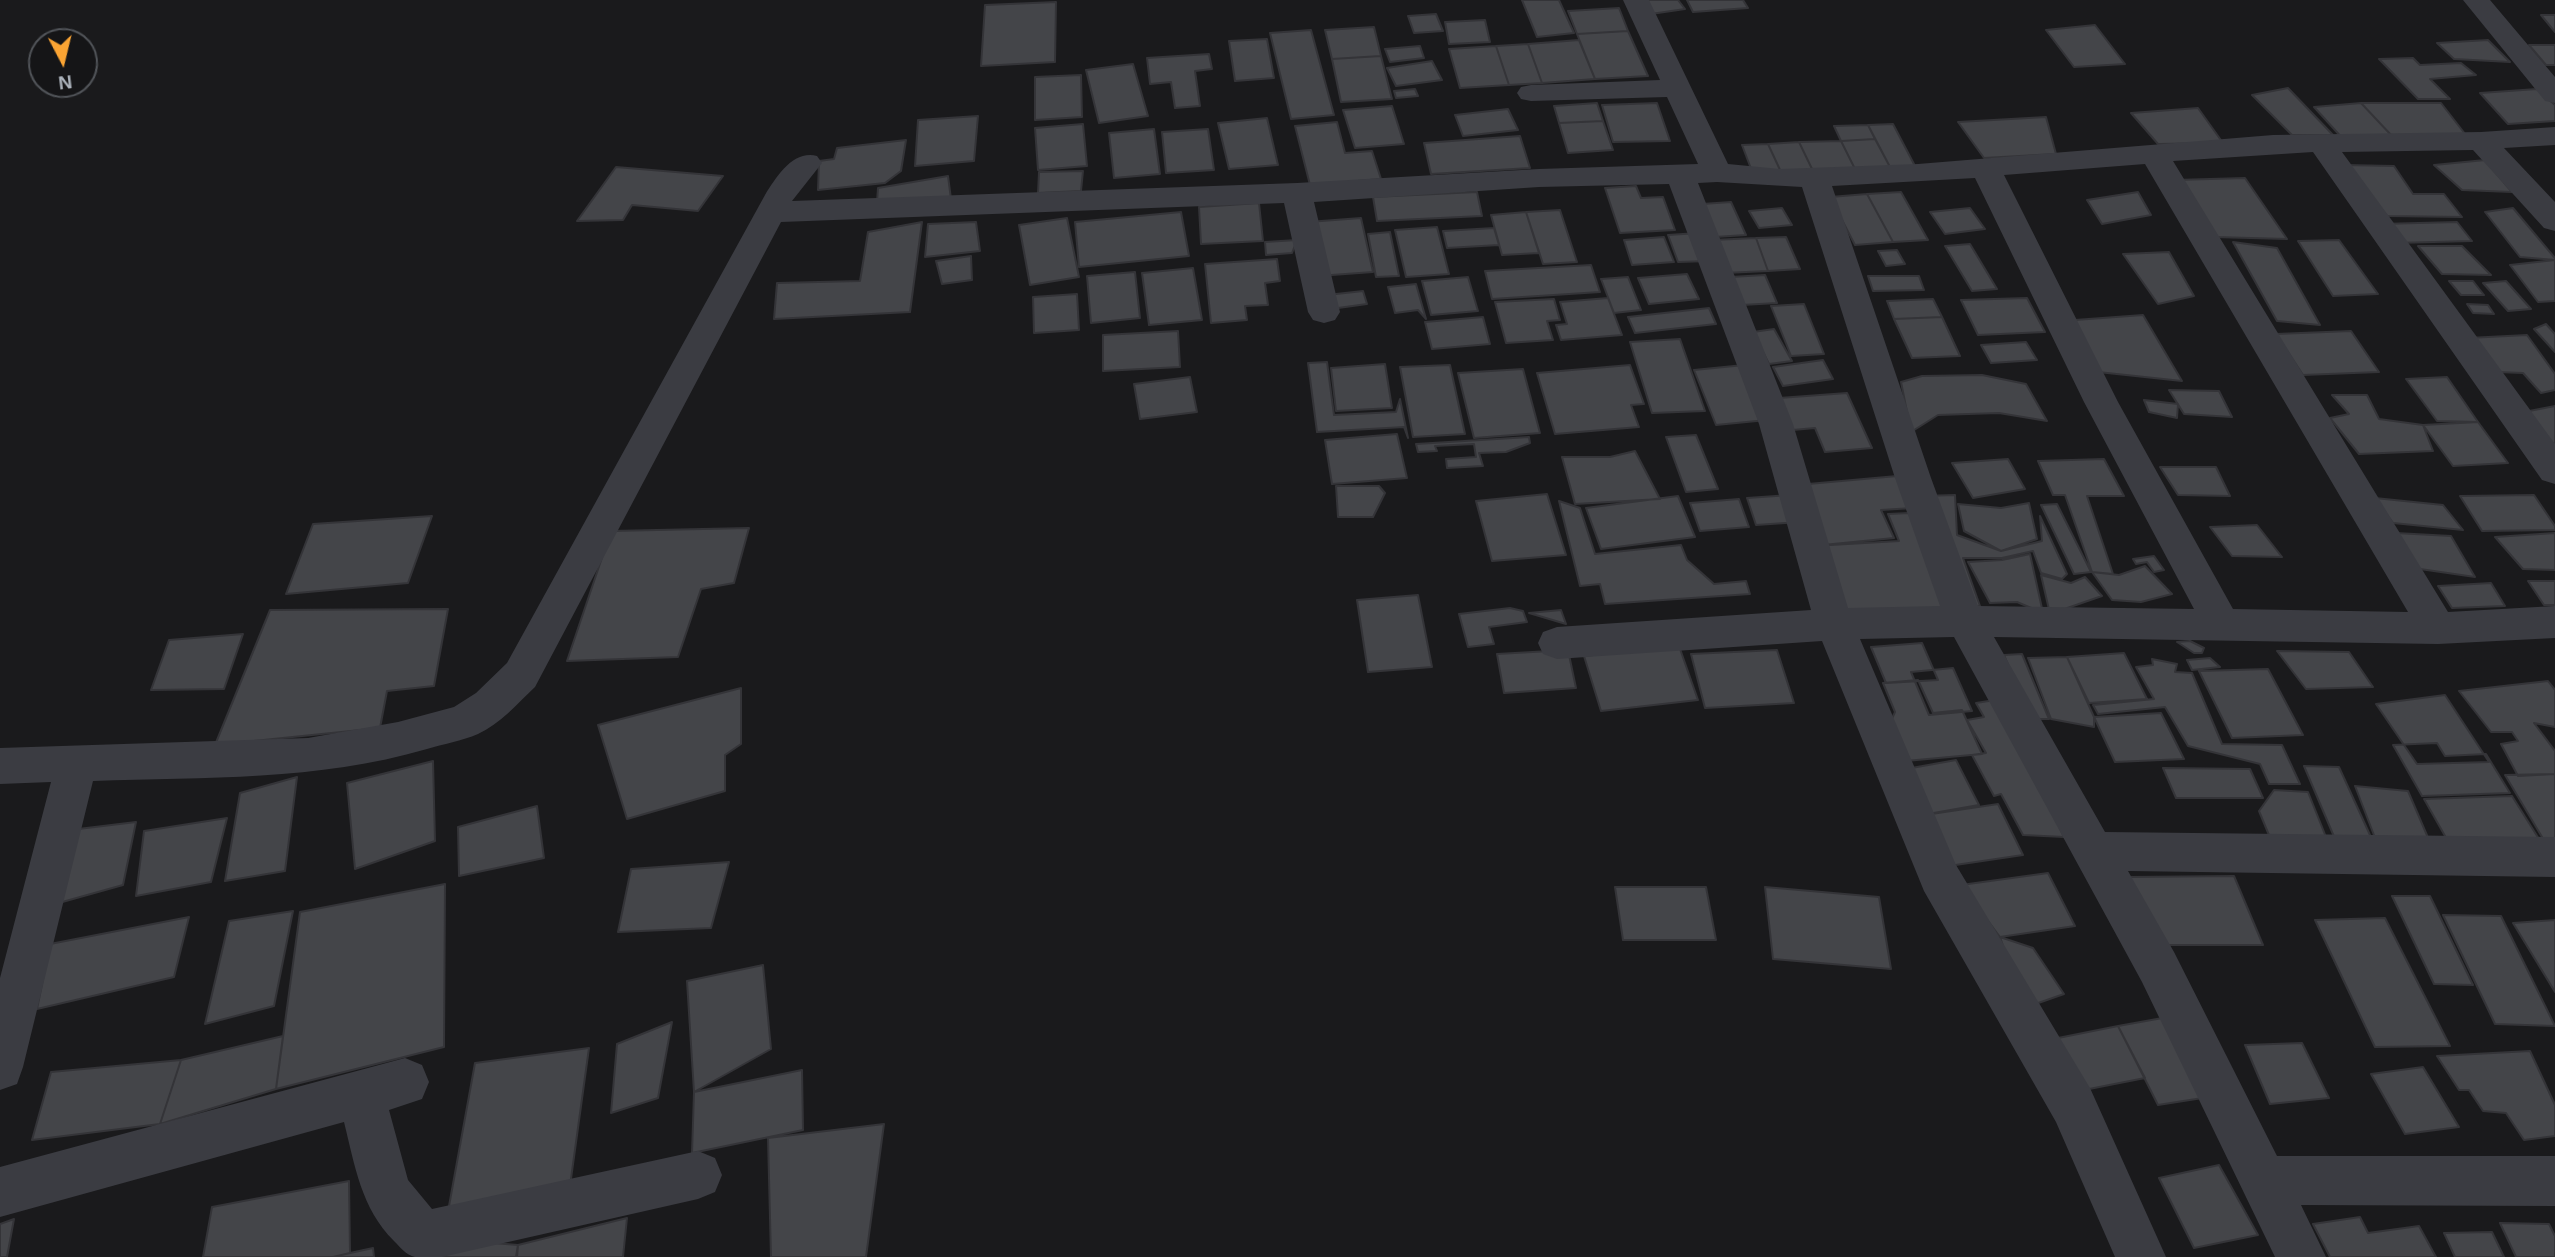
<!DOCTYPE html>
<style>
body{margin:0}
#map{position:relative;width:2555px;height:1257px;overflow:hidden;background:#1a1a1c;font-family:Arial,sans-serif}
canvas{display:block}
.north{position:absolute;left:28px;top:28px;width:70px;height:70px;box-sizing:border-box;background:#151517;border:2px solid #515459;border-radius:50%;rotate:173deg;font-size:19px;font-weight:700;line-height:28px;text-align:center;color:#acb3bc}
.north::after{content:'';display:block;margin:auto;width:24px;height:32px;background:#fba433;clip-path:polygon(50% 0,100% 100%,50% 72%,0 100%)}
</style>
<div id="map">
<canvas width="2555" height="1257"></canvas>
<div class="north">N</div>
</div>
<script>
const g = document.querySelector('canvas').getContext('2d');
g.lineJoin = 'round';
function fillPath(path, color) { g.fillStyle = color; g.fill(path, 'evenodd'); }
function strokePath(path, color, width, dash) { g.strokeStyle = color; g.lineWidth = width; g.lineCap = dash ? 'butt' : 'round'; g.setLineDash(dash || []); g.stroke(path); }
const building = new Path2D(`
 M1522,0H1559L1574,33L1537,37Z
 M1642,0H1678L1685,9L1651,14Z
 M1687,0H1743L1748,8L1693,12Z
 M1056,2L1055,62L981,66L985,5Z
 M1619,8L1628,31L1577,34L1568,11Z
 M1436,14L1443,31L1414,33L1408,16Z
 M2541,15H2555V32Z
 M1485,20L1490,42L1449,44L1445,22Z
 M2095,25L2125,64L2074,67L2046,30Z
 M1374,27L1381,56L1332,59L1325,30Z
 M1311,30L1334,115L1291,119L1270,33Z
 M1628,31L1648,76L1595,79L1577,34Z
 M1267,39L1274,78L1235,81L1229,41Z
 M1579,40L1595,79L1542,83L1528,44Z
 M2488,40L2510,62L2454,59L2437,43Z
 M1528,44L1542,83L1509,85L1496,46Z
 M2529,45H2555V65H2546Z
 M1420,46L1424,58L1390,62L1385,49Z
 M1496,46L1509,85L1460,88L1449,49Z
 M1209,54L1212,69L1195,71L1200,106L1175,108L1171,82L1150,84L1147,58Z
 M1381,56L1392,99L1341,102L1332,59Z
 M2413,58L2420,65L2461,63L2476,75L2430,79L2450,99H2418L2379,59Z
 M1432,61L1442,80L1396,86L1387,68Z
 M1133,64L1148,116L1099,123L1086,70Z
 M1081,75L1082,117L1035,120V77Z
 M2288,88L2333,135H2292L2252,95Z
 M1415,89L1418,96L1396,98L1394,91Z
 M2537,89L2555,105V121L2508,124L2480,93Z
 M1597,103L1603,121L1559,123L1554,106Z
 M1657,103L1670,141L1613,142L1602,105Z
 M2361,103H2441L2469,139L2392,136Z
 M2361,103L2392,136L2344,140L2314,107Z
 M1392,106L1404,144L1355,148L1343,110Z
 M2198,108L2223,143L2158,144L2131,113Z
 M1508,109L1518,130L1463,136L1455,115Z
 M978,116L974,161L915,166L918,120Z
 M2046,117L2056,154L1984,158L1958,122Z
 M1267,118L1278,165L1229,169L1218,123Z
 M1603,121L1613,150L1568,153L1559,123Z
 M1337,122L1345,153L1372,151L1381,179L1310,185L1295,126Z
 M1083,124L1087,166L1038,170L1035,128Z
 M1893,124L1915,166L1890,167L1868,125Z
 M1868,125L1875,139L1841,141L1834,126Z
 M1154,129L1160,174L1114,178L1109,133Z
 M1208,129L1214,170L1166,173L1162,132Z
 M1520,136L1530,168L1431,174L1424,143Z
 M1875,139L1890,167L1855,169L1841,141Z
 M906,140L901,171L885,183L818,190L819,161L834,159L837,148Z
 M1841,141L1855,169L1813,171L1799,142Z
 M1799,142L1813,171L1781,172L1768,144Z
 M1768,144L1781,172L1753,174L1742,145Z
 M2485,160L2512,192L2462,190L2434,165Z
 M2345,165L2394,166L2413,194H2444L2462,217L2387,216Z
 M616,167L723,176L698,211L632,205L623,220L577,221Z
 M1083,171L1081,191L1038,193L1039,172Z
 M948,176L951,199L877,202L878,188Z
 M2245,178L2287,239L2214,237L2175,180Z
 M1636,186L1641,198L1663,197L1675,230L1620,233L1605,188Z
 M1477,192L1482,216L1377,221L1373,197Z
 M1901,192L1928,240L1893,242L1867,194Z
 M2138,192L2151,215L2102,224L2087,200Z
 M1867,194L1893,242L1855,245L1830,197Z
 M1731,202L1746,235L1715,237L1702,204Z
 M1259,203L1263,241L1201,244L1199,207Z
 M1782,208L1792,225L1759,228L1749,211Z
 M1970,208L1985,229L1945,234L1930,212Z
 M2513,208L2555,258V260L2520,257L2485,212Z
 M1560,210L1577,262L1543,264L1526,212Z
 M1181,212L1189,256L1079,267L1075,222Z
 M1526,212L1539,253L1502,255L1491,215Z
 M1067,218L1079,277L1030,285L1019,225Z
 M1361,218L1373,272L1318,276L1308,222Z
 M922,222L910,312L774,319L777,283L860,281L868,232Z
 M976,222L980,251L925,257L928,224Z
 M2457,222L2472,241L2395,243L2380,224Z
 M1437,227L1449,274L1406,277L1395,230Z
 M1494,228L1499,245L1447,248L1443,231Z
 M1390,232L1399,276L1376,277L1368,234Z
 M1698,233L1709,261L1678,262L1668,235Z
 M1664,237L1674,262L1632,265L1624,240Z
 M1786,237L1800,269L1768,271L1756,238Z
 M1756,238L1768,271L1724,273L1712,240Z
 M1297,240L1292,253L1266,255L1265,242Z
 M2339,240L2378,294L2333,296L2298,241Z
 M2233,242L2277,248L2320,325L2277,321Z
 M1970,244L1997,289L1972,291L1945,246Z
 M2418,246H2462L2491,275L2442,274Z
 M1897,250L1905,264L1886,266L1878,251Z
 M2169,252L2194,296L2158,304L2123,254Z
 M971,256L972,280L942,284L936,261Z
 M1277,259L1280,281L1265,283L1268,305L1245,306L1247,320L1211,323L1205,264Z
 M2555,260V301L2538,302L2510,265Z
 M1591,265L1600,292L1492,299L1485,271Z
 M1193,268L1202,320L1149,325L1142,273Z
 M1135,272L1140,318L1091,323L1087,276Z
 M1687,274L1699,299L1649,304L1638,278Z
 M1765,275L1777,303L1742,305L1730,277Z
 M1868,276H1919L1924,290L1873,291Z
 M1468,277L1478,311L1431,315L1422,281Z
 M1628,277L1641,310L1614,313L1601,279Z
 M2449,281H2473L2484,295H2461Z
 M2506,281L2531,309L2508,311L2483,283Z
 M1416,284L1426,319L1418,310L1395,313L1388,287Z
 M1363,291L1367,304L1331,309L1327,295Z
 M1077,294L1079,330L1034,333L1033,297Z
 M1608,298L1622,335L1561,340L1556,325L1567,324L1560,302Z
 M2027,298L2045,332L1978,335L1961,300Z
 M1554,299L1560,320L1547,321L1553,340L1506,343L1495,302Z
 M1933,299L1942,317L1894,319L1887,301Z
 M1804,304L1824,354L1791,356L1771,306Z
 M2467,304L2488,305L2494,314L2473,313Z
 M1709,308L1716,324L1635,333L1628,317Z
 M2143,315L2182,381L2098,372L2075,320Z
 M1483,317L1490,344L1432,349L1425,322Z
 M1942,317L1960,356L1912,358L1894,319Z
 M2546,324L2555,334V352L2534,329Z
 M1774,329L1792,361L1769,364L1753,332Z
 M1178,331L1180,367L1103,371V335Z
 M2351,331L2379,372L2303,375L2276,334Z
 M2527,335L2555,374V390L2541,393L2523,373L2497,372L2468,338Z
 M1680,339L1705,411L1652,413L1630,342Z
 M2026,342L2037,360L1991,363L1981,345Z
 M1823,360L1833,379L1783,386L1773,367Z
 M1327,362L1334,415L1396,412L1400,399L1408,438L1404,427L1317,432L1308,363Z
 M1385,364L1392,408L1336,411L1331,368Z
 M1450,365L1465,434L1413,437L1400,367Z
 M1630,365L1644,404L1631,405L1639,427L1555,434L1537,373Z
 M1744,365L1767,420L1716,425L1694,370Z
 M1523,369L1540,433L1474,438L1458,373Z
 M1982,375L2026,384L2047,421L1999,413L1938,415L1911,432L1901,382L1922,376Z
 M1190,377L1197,412L1140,419L1134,384Z
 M2447,377L2478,422L2437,421L2406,379Z
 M2169,390L2219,391L2232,417L2184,414Z
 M1847,393L1872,448L1825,452L1815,428L1793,430L1779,398Z
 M2332,395H2367L2379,419L2423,425L2433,451L2359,454L2330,418L2349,414Z
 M2144,400L2178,404L2177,418L2149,412Z
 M2555,406V443H2552L2524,412Z
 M2478,422L2508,463L2453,466L2423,425Z
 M1397,434L1407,478L1332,484L1325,440Z
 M1696,435L1718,489L1686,492L1666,437Z
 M1529,437L1530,443L1506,452L1479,453L1483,466L1447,468L1446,459L1476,457L1474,444L1435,446L1437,451L1418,452L1416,444Z
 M1635,451L1660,499L1575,504L1562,457H1610Z
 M2008,459L2025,489L1973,498L1952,463Z
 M2104,459L2124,496H2087L2113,574L2092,572L2065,495H2053L2038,461Z
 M2160,467H2216L2230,496L2178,495Z
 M1897,476L1913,508L1881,510L1894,538L1823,545L1797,485Z
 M1336,486H1379L1385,493L1373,517H1338Z
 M1547,494L1566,555L1492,561L1476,501Z
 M1790,495L1800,522L1756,525L1747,498Z
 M1955,495L1957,535L2001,551L2042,541L2040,516L2067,574L2062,579L2041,573L2033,551L2002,558H1963L1980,606L1962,607L1922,496Z
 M2534,495L2555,526V530L2482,531L2460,496Z
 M1678,496L1695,537L1601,549L1586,508Z
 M2375,498L2443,505L2463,530L2393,523Z
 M1739,499L1749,527L1700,531L1690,503Z
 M1559,501L1580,508L1595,554L1681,545L1687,560L1714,584L1746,581L1750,594L1605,604L1600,584L1580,586Z
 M2029,503L2037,539L2001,551L1964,531L1958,504L2001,508Z
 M2057,504L2091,572L2074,574L2041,505Z
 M1909,513L1951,612L1840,619L1813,546L1899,541L1888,514Z
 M432,516L408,583L286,594L313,524Z
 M2257,525L2282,557L2232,556L2210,527Z
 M749,528L734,583L701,589L678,657L567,661L611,531Z
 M2396,533L2451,536L2475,577L2420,569Z
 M2555,533V570L2523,569L2495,537Z
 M2030,554L2043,613L2017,602L1990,603L1968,562L2002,560Z
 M2154,556L2164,570L2154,572L2147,562L2136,564L2133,559Z
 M2145,566L2172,594L2141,602L2112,600L2092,572L2119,575Z
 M2041,575L2071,583L2085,577L2102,596L2050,614Z
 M2528,581H2555V605H2544Z
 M2491,583L2505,606L2452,608L2438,586Z
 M1418,595L1432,667L1368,672L1357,600Z
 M1510,608L1523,611L1527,622L1489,627L1494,644L1468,647L1459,614Z
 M448,609L434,686L387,691L380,728L215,745L270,610Z
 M1561,610L1566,624L1529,613Z
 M243,634L224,689L151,690L169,640Z
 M2190,641L2204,648L2202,653H2194L2177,642Z
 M1922,643L1938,680L1886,683L1871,647Z
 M1679,646L1698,700L1601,711L1584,656Z
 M1568,650L1576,688L1504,693L1497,654Z
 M1777,650L1794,703L1705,708L1691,654Z
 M2277,651L2349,652L2373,687L2306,689Z
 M2124,653L2147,699L2089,703L2067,657Z
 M2022,654L2049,719H2030L2004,655Z
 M2067,657L2094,717V727L2051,719L2028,658Z
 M2210,658L2220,667L2192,670L2187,660Z
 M2152,659L2177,664L2175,672L2192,673L2222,744L2282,745L2300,784H2269L2260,764L2188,746L2165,707L2098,714L2093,705L2154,699L2136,667L2153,665Z
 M1953,668L1972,711L1929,715L1911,672Z
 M2268,669L2303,735L2232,738L2199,671Z
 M1918,680L1933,713L1962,710L1982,754L1906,761L1890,723L1895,712L1883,683Z
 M2548,681L2555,690V727L2534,723L2555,751V774L2518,776L2501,744L2518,741L2512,732H2491L2459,691Z
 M741,688V744L725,755V791L627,819L598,725Z
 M2445,695L2489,762L2417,764L2376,704Z
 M2001,699L2064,837L2023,835L2001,794L1994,796L1972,755L1986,753L1967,720L1984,717L1976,703Z
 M2161,713L2184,759L2115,762L2094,717Z
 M2437,743L2445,756L2486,754L2510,793L2422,796L2393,745Z
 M1956,760L1979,805L1928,814L1906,769Z
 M433,761L435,841L355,869L347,783Z
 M2304,766L2339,767L2375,846H2338Z
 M2163,768L2250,769L2263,798H2176Z
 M2555,774V842H2545L2505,775Z
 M297,777L285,871L225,881L240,793Z
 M2355,786L2408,791L2432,847L2377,843Z
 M2274,790L2308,792L2328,842L2271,840L2259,811Z
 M2512,796L2539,839L2449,843L2424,799Z
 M1998,804L2023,855L1942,867L1918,816Z
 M537,806L544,858L459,876L458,827Z
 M227,818L211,882L136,896L144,831Z
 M136,822L123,885L48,906L70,830Z
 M729,862L711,928L618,932L631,869Z
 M2048,873L2075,926L2000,937L1961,885Z
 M2234,876L2263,945H2156L2129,877Z
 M445,884L444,1047L276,1089L300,912Z
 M1615,887H1706L1716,940H1623Z
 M1765,887L1879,897L1891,969L1773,959Z
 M2392,896H2430L2473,985L2434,984Z
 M293,911L274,1006L205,1024L229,921Z
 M2443,915L2501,916L2555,1026L2495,1024Z
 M189,917L174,977L37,1009L50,944Z
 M2385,918L2450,1046L2375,1047L2315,920Z
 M2555,920V992L2513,923Z
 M2000,937L2033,948L2064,994L2024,1008Z
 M763,965L771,1049L694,1092L687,981Z
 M2168,1017L2209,1097L2158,1105L2118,1026Z
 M672,1022L658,1098L611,1113L617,1044Z
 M2118,1026L2145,1078L2079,1091L2053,1039Z
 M283,1036L276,1089L160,1124L181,1060Z
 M2302,1043L2329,1098L2270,1104L2245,1045Z
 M589,1048L570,1186L447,1217L475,1063Z
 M2530,1051L2555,1105V1136L2524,1140L2506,1113L2483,1111L2469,1090H2459L2437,1056Z
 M181,1060L160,1124L32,1140L51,1072Z
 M2423,1067L2459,1127L2405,1134L2371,1074Z
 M802,1070L803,1130L692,1153L694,1092Z
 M884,1124L866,1257H771L768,1138Z
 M2219,1165L2258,1235L2194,1248L2159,1178Z
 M349,1181L350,1253L333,1257H203L212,1207Z
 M2360,1217L2368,1233L2419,1226L2436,1257H2330L2313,1224Z
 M627,1218L623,1257H517L518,1245Z
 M14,1219L7,1257H0V1224Z
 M2500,1223L2549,1224L2555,1236V1257H2516Z
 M2492,1232L2504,1257H2455L2444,1233Z
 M445,1239L518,1245L516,1257H441Z
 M373,1248L374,1257H333L350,1253Z`);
const street = new Path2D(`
 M1623,0H1649L1728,164L1780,169L1918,164L2273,135L2481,132L2555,127V145L2504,148L2555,202V231L2544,228L2473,150L2342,152L2555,444V484L2542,480L2313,152L2173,161L2448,612L2555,606V638L2438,644L1994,637L2105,832L2555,837V877L2128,871L2174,952L2277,1156H2555V1206L2301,1205L2326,1257H2275L2142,982L1954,637L1860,639L1956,865L2090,1088L2166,1257H2115L2056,1122L1924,891L1822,641L1557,659L1543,654L1538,643L1543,632L1557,627L1811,610L1759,424L1669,184L1539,187L1314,202L1340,312L1335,320L1324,323L1313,320L1308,312L1284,203L781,222L535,687C517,704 500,724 478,734C462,741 443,744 427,749C317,781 206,777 93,781L23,1067L17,1084L0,1090V978L51,782L0,784V748L308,738L398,722L454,707L476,693L507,663L765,195C777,176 793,150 817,156L822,163L792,201L1297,183L1539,169L1698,164L1667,97L1531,101L1521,99L1517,93L1521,87L1531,85L1660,80ZM2145,164L2408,612L2233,609L2118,402L2004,175ZM1975,178L2084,402L2194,609L1978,606L1931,478L1832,186ZM1717,182L1802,187L1895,478L1940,606L1848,608L1793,424L1698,183Z
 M2463,0H2490L2555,77V103L2545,101Z
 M405,1058L422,1065L429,1082L422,1099L389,1110L408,1180L432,1209L698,1151L715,1158L722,1175L715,1192L698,1199L442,1257C434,1257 423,1257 415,1257C406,1255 400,1247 394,1241C361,1208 355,1166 344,1122L0,1217V1167Z`);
fillPath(building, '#444549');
strokePath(building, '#343438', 2);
fillPath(street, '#3b3c42');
</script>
